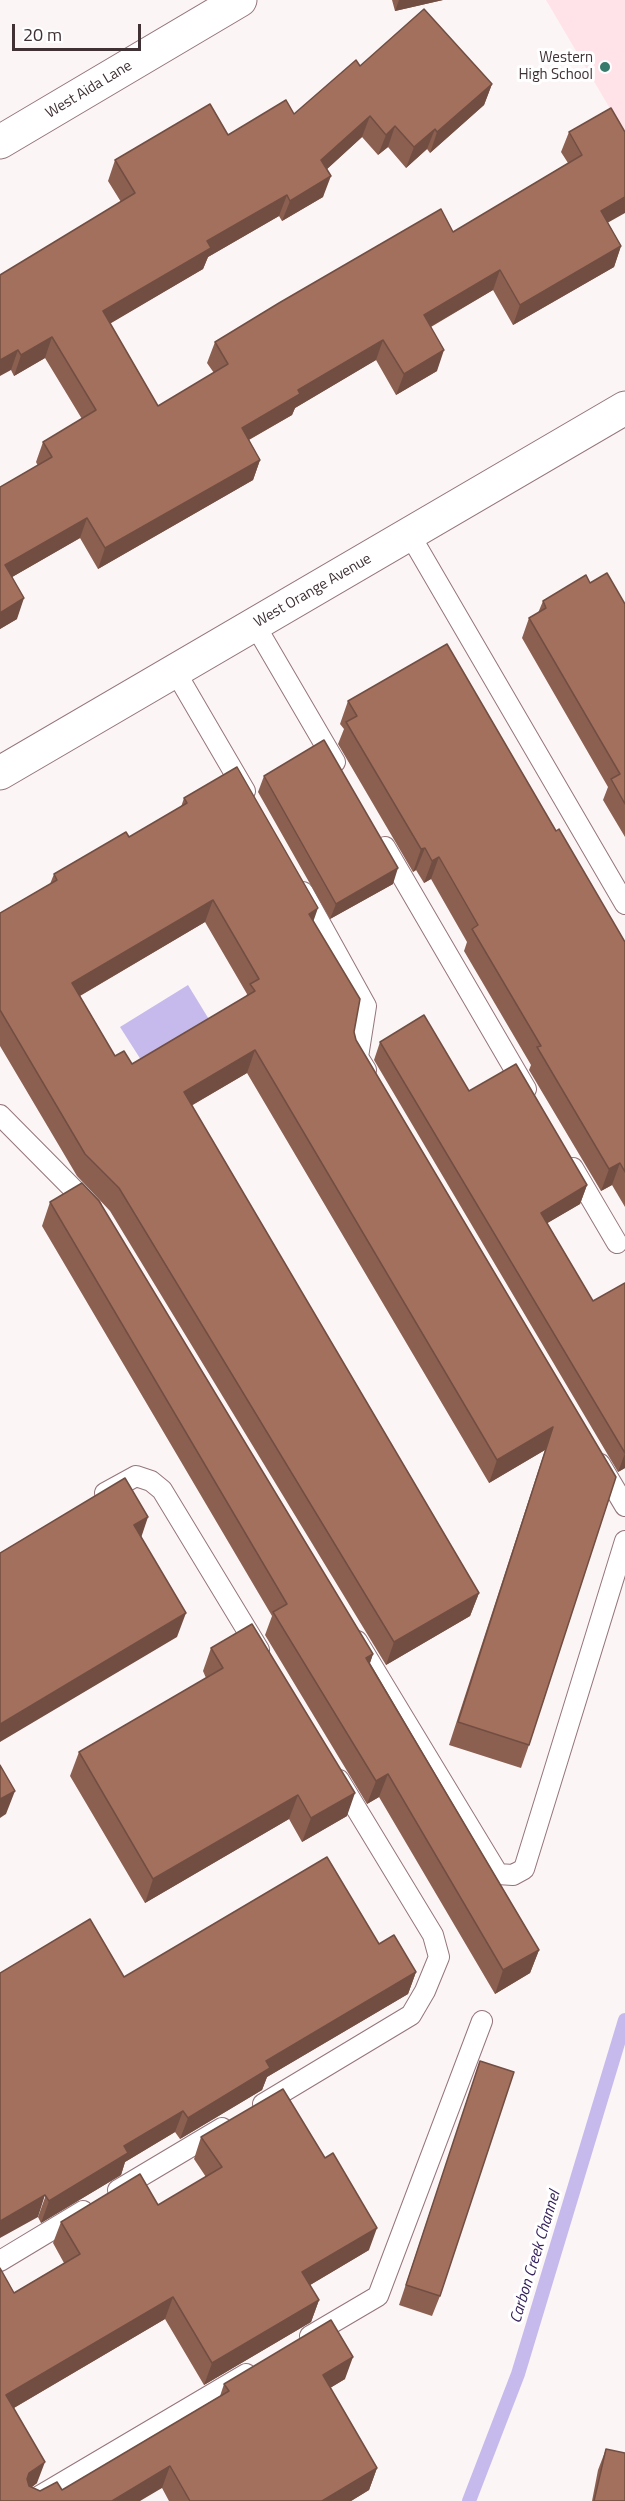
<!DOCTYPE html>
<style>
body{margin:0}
#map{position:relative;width:625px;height:2501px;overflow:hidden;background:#fcf5f6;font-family:"Titillium Web",sans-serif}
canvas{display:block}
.scale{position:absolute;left:12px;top:24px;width:129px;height:27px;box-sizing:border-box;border:3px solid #3f3134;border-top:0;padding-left:8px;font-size:18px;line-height:21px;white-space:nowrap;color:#3f3134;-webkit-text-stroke:4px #fff;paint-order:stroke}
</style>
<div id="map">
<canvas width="625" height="2501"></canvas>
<div class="scale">20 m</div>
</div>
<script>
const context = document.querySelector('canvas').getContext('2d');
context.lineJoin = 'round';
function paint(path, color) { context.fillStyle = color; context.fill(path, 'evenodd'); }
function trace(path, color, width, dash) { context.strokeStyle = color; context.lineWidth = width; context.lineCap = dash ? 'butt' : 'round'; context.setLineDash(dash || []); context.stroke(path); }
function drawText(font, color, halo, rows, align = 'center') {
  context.font = font + ' "Titillium Web",sans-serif'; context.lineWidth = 6; context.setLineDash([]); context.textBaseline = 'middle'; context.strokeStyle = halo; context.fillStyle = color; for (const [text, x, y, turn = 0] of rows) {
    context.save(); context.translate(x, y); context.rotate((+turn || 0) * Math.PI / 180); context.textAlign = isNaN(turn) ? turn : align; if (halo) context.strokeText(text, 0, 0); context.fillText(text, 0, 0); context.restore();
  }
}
paint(new Path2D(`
 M546,0H625V134Z`), '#ffe3e9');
paint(new Path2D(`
 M188,985L210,1021L143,1063L120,1027Z`), '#c6baec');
trace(new Path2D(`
 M469,2501L518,2374L625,2020`), '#c6baec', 14);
const service = new Path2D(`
 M410,535L625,904
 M255,625L335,762
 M175,671L245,791
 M385,847L526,1089
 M303,892L366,1006L358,1057L366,1070
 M0,1115L91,1207
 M573,1168L617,1243
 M600,1464L625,1506
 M105,1493L136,1476L151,1481L162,1490L259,1650
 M357,1641L498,1874L513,1875L524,1869L625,1541
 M263,2104L411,2015L425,1991L439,1957L433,1935L339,1780
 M118,2190L222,2128
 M0,2261L83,2211
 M310,2336L378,2296L482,2021
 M31,2501L246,2374`);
const minor = new Path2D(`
 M0,142L240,0`);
const secondary = new Path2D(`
 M0,773L625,408`);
trace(service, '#95757b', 22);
trace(minor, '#95757b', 35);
trace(secondary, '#95757b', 35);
trace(service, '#fff', 20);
trace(minor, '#fff', 33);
trace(secondary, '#fff', 33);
paint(new Path2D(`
 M392,0H443L395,11Z
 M360,66L492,84L484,105L430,153L427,149L406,168L388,147L378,155L362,137L327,169L323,197L282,221L279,216L208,257L203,269L110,323L158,406L214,373L207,363L215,342L453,232L568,163L561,152L569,132L611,108L608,223L621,246L614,267L513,325L493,290L431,327L437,371L396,395L376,360L295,408L292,415L249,440L260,460L253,480L98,569L80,538L12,577L17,619L0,629V487L38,466L36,462L43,442L82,419L45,358L14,376L11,370L0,275L121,202L108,181L115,160L228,135L294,114Z
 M590,583L625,604V837L603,800L608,787L522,638L529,618L538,613L543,601Z
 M348,701L556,831L625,942V1207L612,1185L601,1191L529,1070L531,1065L464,951L467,942L431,879L424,883L416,870L413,872L338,744L344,729L340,724Z
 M264,776L393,884L330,919L258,792Z
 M184,798L313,921L354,1032L356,1040L616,1477L529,1745L521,1768L449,1745L545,1450L489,1483L247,1073L191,1106L479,1593L470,1616L386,1665L110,1211L77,1176L0,1046V913L50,884L54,874L129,837L181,807ZM205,922L247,994L246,997L132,1064L115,1056L80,996Z
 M380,1042L469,1091L587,1185L580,1204L547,1223L593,1301L625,1283V1468L618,1472L374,1060Z
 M50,1202L373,1654L370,1663L539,1950L530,1973L495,1994L379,1797L367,1804L265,1635L272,1616L42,1226Z
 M211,1648L347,1816L302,1842L289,1819L145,1903L70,1776L79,1752L206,1678L203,1671Z
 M379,1944L416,1972L408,1994L267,2077L262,2090L180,2139L175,2132L125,2162L121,2175L41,2223L38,2217L124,1977Z
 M480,2061L440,2296L432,2316L399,2305Z
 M201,2137L369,2250L310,2285L319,2300L311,2322L204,2385L165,2319L14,2408L37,2483L32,2487L40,2491L62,2490L220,2396L224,2384L345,2379L330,2388L377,2468L369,2490L351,2501H169L162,2488L0,2501L14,2293L64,2263L53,2243L61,2222L158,2205L206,2177L194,2159Z
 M606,2449L625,2501H592L598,2470Z`), '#8c6051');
paint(new Path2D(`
 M399,0H443L395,11Z
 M492,84L484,105L430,153L437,132Z
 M370,116L362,137L314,181L321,160Z
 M395,126L388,147L378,155L386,135Z
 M435,129L427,149L406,168L414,147Z
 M331,176L323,197L282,221L290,201Z
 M287,195L279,216L208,257L203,269L96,332L103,311L207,241Z
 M625,197V213L593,231L601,211Z
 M621,246L614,267L513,325L520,305Z
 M500,270L493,290L416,335L424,315Z
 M52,337L45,358L14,376L21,355Z
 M383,340L376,360L295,408L292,415L234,448L242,428L298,390Z
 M18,350L11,370L0,376V360Z
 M444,350L437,371L396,395L404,374Z
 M260,460L253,480L98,569L105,548Z
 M87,518L80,538L0,584L5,565Z
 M24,598L17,619L0,629V613Z
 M425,848L416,870L413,872L421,849Z
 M439,857L431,879L424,883L432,861Z
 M398,868L393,884L330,919L336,904Z
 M213,900L205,922L64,1005L72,983Z
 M318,908L310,931L309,914Z
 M255,1050L247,1073L175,1115L184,1092Z
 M620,1163L612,1185L601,1191L609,1169Z
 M587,1185L580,1204L534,1231L541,1213Z
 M553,1427L545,1450L489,1483L497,1460Z
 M625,1453V1468L618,1472Z
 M148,1517L140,1541L134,1525Z
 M479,1593L470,1616L386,1665L394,1642Z
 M186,1613L177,1637L0,1742V1724Z
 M373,1654L365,1677L366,1658Z
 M388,1774L379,1797L367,1804L376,1781Z
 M15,1791L6,1814L0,1818V1799Z
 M355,1793L347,1816L302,1842L311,1818Z
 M298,1795L289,1819L145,1903L153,1879Z
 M539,1950L530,1973L495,1994L503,1970Z
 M416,1972L408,1994L267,2077L262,2090L180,2139L188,2118L266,2061Z
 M183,2111L175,2132L125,2162L121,2175L41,2223L49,2201L124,2146Z
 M45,2195L38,2217L0,2238V2221Z
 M377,2228L369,2250L295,2294L302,2272Z
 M173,2297L165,2319L0,2416L6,2395Z
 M319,2300L311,2322L204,2385L212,2363Z
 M353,2357L345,2379L315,2397L323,2375Z
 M45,2462L37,2483L21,2495L29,2473Z
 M170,2466L162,2488L140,2501H112Z
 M377,2468L369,2490L351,2501H322Z`), '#724e42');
const building = new Path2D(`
 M424,9L492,84L437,132L435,129L414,147L395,126L386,135L370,116L321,160L331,176L290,201L287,195L207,241L211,248L103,311L158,406L228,364L215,342L279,303L441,209L453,232L582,155L569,132L611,108L625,132V197L601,211L621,246L520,305L500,270L424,315L444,350L404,374L383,340L298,390L300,394L242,428L260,460L105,548L87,518L5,565L24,598L0,613V487L52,457L43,442L96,410L52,337L21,355L18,350L0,360V275L135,193L115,160L210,104L228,135L286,100L294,114L356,60L360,66Z
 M607,573L625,604V804L611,779L620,774L529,618L546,608L543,601L586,575L590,583Z
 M447,644L556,831L559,829L625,942V1172L620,1163L609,1169L537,1047L541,1046L472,929L478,925L439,857L432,861L425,848L421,849L346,722L357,716L348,701Z
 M324,740L398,868L336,904L264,776Z
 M237,767L318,908L309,914L360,999L354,1032L356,1040L616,1477L529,1745L458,1722L553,1427L497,1460L255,1050L184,1092L479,1593L394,1642L119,1188L85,1154L0,1010V913L57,880L54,874L126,832L129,837L187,803L184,798ZM213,900L259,979L250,984L255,991L132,1064L124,1051L115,1056L72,983Z
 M424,1015L469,1091L516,1064L587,1185L541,1213L593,1301L625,1283V1453L380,1042Z
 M82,1183L99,1201L373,1654L366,1658L539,1950L503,1970L388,1774L376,1781L273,1612L287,1604L50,1202Z
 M125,1478L148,1517L134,1525L186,1613L0,1724V1553Z
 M252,1624L355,1793L311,1818L298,1795L153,1879L79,1752L223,1668L211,1648Z
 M0,1765L15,1791L0,1799Z
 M327,1857L379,1944L394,1935L416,1972L266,2061L270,2068L188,2118L183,2111L124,2146L128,2153L49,2201L45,2195L0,2221V1973L90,1919L124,1977Z
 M480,2061L514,2072L440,2296L406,2285Z
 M283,2089L325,2158L333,2153L377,2228L302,2272L319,2300L212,2363L173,2297L6,2395L45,2462L29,2473L27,2479L29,2486L40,2491L57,2482L62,2490L229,2391L224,2384L331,2320L353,2357L323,2375L377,2468L322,2501H190L170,2466L112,2501H0V2268L14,2293L80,2254L61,2222L140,2174L158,2205L222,2167L201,2137Z
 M606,2449L625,2453V2501H594Z`);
paint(building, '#a3705e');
trace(building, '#724e42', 1.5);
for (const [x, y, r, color] of [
 [605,67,6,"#387b6c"]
]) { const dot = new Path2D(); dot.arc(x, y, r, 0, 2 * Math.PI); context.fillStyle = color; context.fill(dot); trace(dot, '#fff', 2); }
drawText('15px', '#3f3134', '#fff', [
 ["Western",593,58],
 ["High School",593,75]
], 'right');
drawText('15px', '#3f3134', '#fff', [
 ["West Aida Lane",89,90,-31],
 ["West Orange Avenue",313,591,-30]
]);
drawText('italic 16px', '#35215b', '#fff', [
 ["Carbon Creek Channel",536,2257,-73]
]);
</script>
